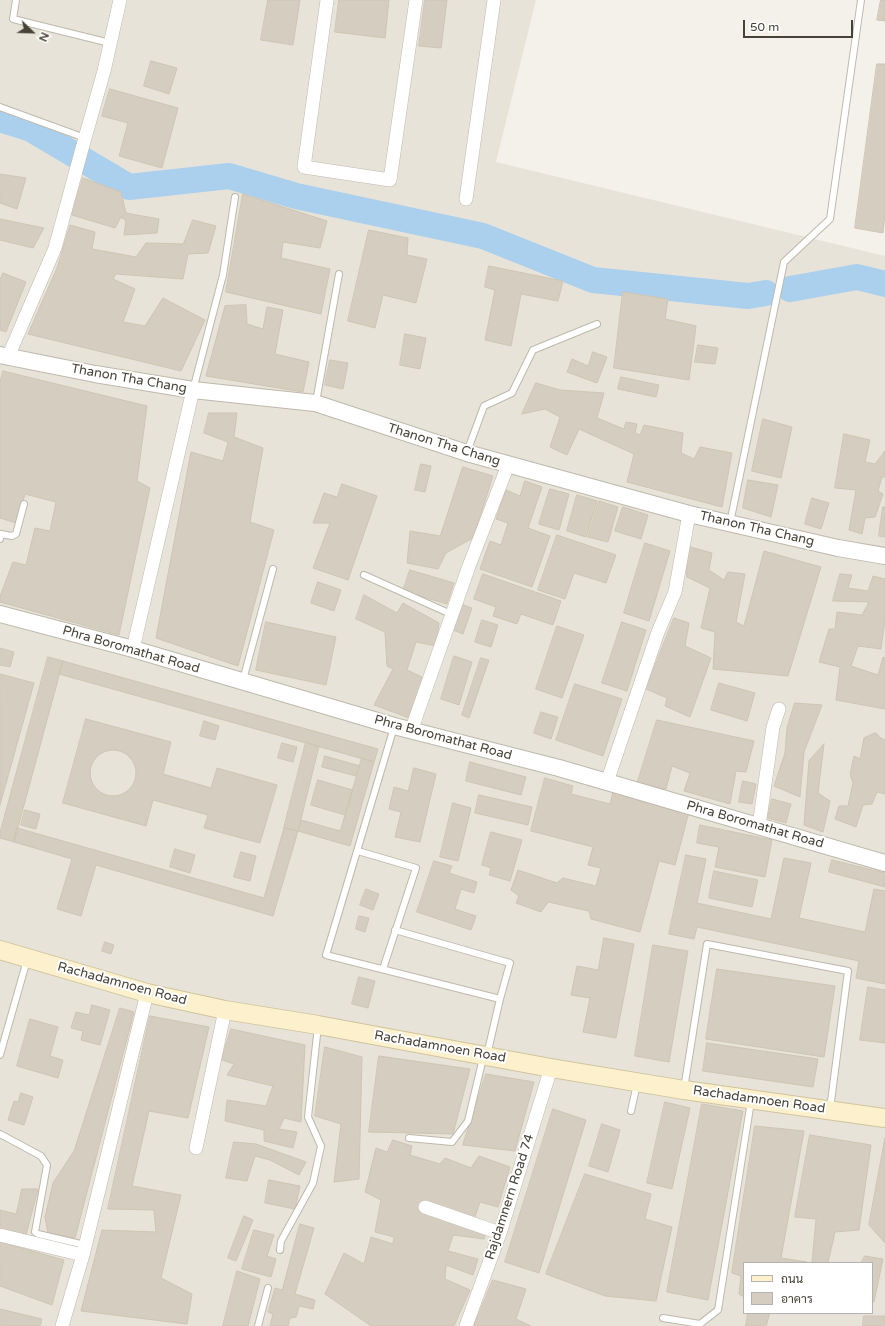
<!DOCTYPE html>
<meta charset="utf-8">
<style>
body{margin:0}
#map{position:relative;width:885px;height:1326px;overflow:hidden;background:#f4f1ea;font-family:"Varela Round",Sarabun,sans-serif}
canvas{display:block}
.legend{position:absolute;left:743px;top:1262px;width:130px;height:52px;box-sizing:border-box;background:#fff;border:1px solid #b5b3af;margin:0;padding:5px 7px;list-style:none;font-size:12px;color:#474238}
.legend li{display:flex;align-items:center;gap:8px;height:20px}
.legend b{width:20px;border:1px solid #b5b3af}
.north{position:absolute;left:12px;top:12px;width:40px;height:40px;-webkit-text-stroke:3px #fff;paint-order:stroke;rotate:113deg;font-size:11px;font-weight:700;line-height:16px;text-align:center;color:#474238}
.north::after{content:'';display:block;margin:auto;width:14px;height:18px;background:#474238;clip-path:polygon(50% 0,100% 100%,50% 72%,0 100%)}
.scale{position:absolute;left:743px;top:20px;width:110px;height:18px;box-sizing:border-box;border:2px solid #474238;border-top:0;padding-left:5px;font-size:12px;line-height:14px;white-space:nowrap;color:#474238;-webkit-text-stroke:3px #fff;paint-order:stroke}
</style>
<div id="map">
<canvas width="885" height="1326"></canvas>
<ul class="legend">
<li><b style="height:5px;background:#fcf1cc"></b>ถนน</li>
<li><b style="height:11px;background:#d5cdc0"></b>อาคาร</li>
</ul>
<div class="north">N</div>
<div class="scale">50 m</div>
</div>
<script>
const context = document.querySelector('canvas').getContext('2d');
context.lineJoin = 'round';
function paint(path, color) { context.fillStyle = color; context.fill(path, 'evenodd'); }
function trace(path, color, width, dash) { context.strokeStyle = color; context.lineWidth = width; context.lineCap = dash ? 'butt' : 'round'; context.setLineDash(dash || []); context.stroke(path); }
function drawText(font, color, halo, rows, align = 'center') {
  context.font = font + ' "Varela Round",sans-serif'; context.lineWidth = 4; context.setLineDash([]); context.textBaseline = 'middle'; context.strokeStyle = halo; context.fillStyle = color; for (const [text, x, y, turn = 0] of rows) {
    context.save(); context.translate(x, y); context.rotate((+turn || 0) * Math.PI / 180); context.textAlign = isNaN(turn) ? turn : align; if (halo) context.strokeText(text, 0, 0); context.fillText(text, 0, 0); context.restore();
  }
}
paint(new Path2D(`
 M0,0H536L496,162L885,256V1326H0ZM744,1263H872V1313H744Z`), '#e7e3d8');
trace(new Path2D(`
 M0,119L31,129L129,187L229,176L296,196L483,236L593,280L748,296L766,293
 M790,289L857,277L885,284`), '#aad0ed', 26);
const building = new Path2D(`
 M268,0H300L293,45L261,40Z
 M339,0H389L385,38L335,32Z
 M425,0H447L441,48L419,46Z
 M881,0H885V21L877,20Z
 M151,61L177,68L169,94L144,86Z
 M877,64H885V215L883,233L855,228Z
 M110,89L178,108L162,168L119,156L128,123L102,116Z
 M0,174L26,178L17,209L0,203Z
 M83,178L121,192L126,213L159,219L157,233L124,235L126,221L121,217L115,228L72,215Z
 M243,194L327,221L320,248L283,242L281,258L330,269L321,314L226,292Z
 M0,219L44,228L33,248L0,240Z
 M193,220L216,226L208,253L188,254L183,279L116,274L113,279L135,289L123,322L145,326L163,298L205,320L181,371L28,334L57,268L70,225L95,232L92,249L136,257L146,243L183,244Z
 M369,230L408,238L407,255L427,259L416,303L383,295L375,328L348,321Z
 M489,266L563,281L558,301L521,294L511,346L485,340L495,290L485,287Z
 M3,273L26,282L6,332L0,330V280Z
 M623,292L668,299L665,319L696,326L689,380L614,368Z
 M246,305L247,324L263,329L267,307L283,310L275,354L309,362L303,392L206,376L225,306Z
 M405,334L426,338L420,369L400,365Z
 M698,345L718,348L715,364L695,362Z
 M593,352L607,357L597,383L567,372L572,359L588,366Z
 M330,360L348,363L343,389L325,385Z
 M3,371L147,406L137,481L150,488L119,635L0,602V596L13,562L26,565L35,528L50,531L56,502L25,494L16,523L0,518V383Z
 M621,377L659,385L656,397L618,389Z
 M536,383L560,390L604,393L597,418L624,429L626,422L637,424L635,433L640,435L644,425L683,433L681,453L694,459L700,447L732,453L722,507L627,482L634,454L579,429L567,455L550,447L560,417L545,409L522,414Z
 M209,413H237L234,437L263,448L250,522L274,530L238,666L156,638L191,452L223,461L228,442L204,433Z
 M763,419L792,427L781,478L752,471Z
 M844,434L870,440L865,462L875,464L885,451V477H882L878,491L883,494L875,517L865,518L862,534L849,530L856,490L835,488Z
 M421,464L431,466L425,492L415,490Z
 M463,467L493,476L473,538L446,553L438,569L407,563L410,531L440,536Z
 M748,480L778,485L771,517L743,508Z
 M525,481L542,487L528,528L550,536L532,587L480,569L490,541L501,545L508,523L496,519L506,490L520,496Z
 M342,484L377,496L348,580L313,568L330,523H313L324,493L337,497Z
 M550,489L569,494L559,530L539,524Z
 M577,495L597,501L586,537L567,531Z
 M812,498L829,503L821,529L805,524Z
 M599,501L618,507L608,542L588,537Z
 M623,507L648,515L641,539L615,531Z
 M883,507H885V537L879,536Z
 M557,535L616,555L606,583L574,573L565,599L538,590Z
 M645,543L670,551L649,621L624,613Z
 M687,546L712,553L709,570L724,580L728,572L745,574L736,622L744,626L764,551L821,567L788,676L713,669L715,632L701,628L710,588L687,577Z
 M410,570L454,583L447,604L403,591Z
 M483,574L561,601L553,625L521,614L517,624L493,616L496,607L474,599Z
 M840,574L852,575L848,588L868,591L873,576L885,579V620L881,649L858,646L851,666L878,675L883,657L885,658V709L836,700L840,667L819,662L829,629H835L837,612L862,615L869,602L833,601Z
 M318,582L341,590L334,611L311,603Z
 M364,595L397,613L403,603L439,623L436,646L416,642L407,670L424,678L412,719L374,705L393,669L387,666L385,632L356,619Z
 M461,604L472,608L463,634L453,630Z
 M674,618L689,623L685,646L711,658L690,717L665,706L667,698L646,689Z
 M482,620L498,625L491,647L475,642Z
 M266,622L336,637L326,685L256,670Z
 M622,622L646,630L627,691L602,683Z
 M557,626L584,635L562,698L536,689Z
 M0,648L14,652L10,667L0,665Z
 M454,656L472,662L459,705L441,699Z
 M48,657L63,661L14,842L0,838V833Z
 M481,658L489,660L469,718L462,715Z
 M63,661L378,749L374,762L59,674Z
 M0,674L34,683L0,805Z
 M719,683L755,693L747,721L711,710Z
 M575,684L622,699L603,756L556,740Z
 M795,703L822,705L804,752L800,797L774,786L785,753L787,728Z
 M541,712L558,717L551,739L534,733Z
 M86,719L171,742L163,774L211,788L217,768L277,785L260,843L204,828L208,815L153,800L146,826L63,803Z
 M657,720L754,741L746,772L736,771L730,804L684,791L690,773L672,766L666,789L637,784Z
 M204,721L219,726L215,740L200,736Z
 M876,733L881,738L885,740V794L877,792L872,804L863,805L856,827L835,819L839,806H848L853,783L850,774L854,756L860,759L864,738Z
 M306,742L319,746L298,831L284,828Z
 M282,743L297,747L293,762L278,758Z
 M824,744L818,793L830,801L823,832L804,825L809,761Z
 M90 773a23 23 0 1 1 46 0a23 23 0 1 1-46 0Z
 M325,756L360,766L356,776L322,767Z
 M362,758L374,762L350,846L298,831L301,820L340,831Z
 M470,762L526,777L521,795L466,781Z
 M414,768L436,774L420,842L395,837L401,812L389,809L394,787L408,791Z
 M545,778L573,786L571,794L610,804L613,792L689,812L675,865L659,861L640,932L591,919L589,911L548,902L541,912L516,903L519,896L511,890L518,870L557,883L563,878L596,886L601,868L588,865L593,847L531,831Z
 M318,780L353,790L345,815L311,805Z
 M743,781L756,784L752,804L739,802Z
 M479,795L532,807L528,825L475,813Z
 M772,799L791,804L786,823L768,818Z
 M453,803L471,808L458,861L440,857Z
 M25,810L40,814L36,829L21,825Z
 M700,825L772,840L765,877L715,867L719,847L697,843Z
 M17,828L264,898L284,828L298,831L273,916L96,865L81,916L57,909L72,859L14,842Z
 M491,832L522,840L510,881L489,875L491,868L482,865Z
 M175,849L195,855L190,873L170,867Z
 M241,852L256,856L250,881L234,877Z
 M686,855L706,859L697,903L771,919L784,858L811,863L799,918L865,932L874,889L885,891V984L856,978L859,961L697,927L694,939L669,934Z
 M832,860L885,873V887L829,872Z
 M434,861L452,866L449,873L477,882L474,893L461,889L455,909L476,916L471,930L417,912Z
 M714,871L758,880L752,907L709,898Z
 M366,889L379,894L373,910L360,905Z
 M359,916L369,918L365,932L356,929Z
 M604,938L634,944L616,1038L583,1032L590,998L571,995L577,966L598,970Z
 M105,942L114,945L111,954L102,951Z
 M653,945L688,951L669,1062L635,1056Z
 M717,969L835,986L824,1057L706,1039Z
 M359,977L375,981L368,1008L352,1004Z
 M868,987L885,990V1043L860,1040Z
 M92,1005L110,1010L100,1045L81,1040L83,1031L71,1028L76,1012L89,1015Z
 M120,1008L134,1012L75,1238L48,1233L45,1217L53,1183L74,1151Z
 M150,1016L209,1027L188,1118L149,1111L132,1186L181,1195L161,1278L192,1294L187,1324L81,1311L102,1230L156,1232L154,1210L108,1209Z
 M30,1019L58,1027L50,1056L63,1060L58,1078L17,1066Z
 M231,1029L305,1045L301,1122L284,1118L279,1129L297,1132L293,1148L264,1141V1130L225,1121L227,1100L266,1106L273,1086L227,1075L234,1064L222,1060Z
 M707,1043L818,1059L813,1087L703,1071Z
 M325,1047L362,1057L359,1179L334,1182L341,1124L315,1116Z
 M379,1056L470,1069L453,1134L369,1132Z
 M486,1074L534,1082L515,1151L463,1145Z
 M21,1093L33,1097L24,1125L8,1120L14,1101L18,1102Z
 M665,1102L690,1108L672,1189L647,1183Z
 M702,1104L743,1111L708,1300L667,1292Z
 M553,1109L586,1120L539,1273L505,1262Z
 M602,1124L620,1130L608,1172L589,1166Z
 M755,1126L804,1131L781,1258L807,1262L744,1263V1297L739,1294L741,1276L732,1273Z
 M810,1135L871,1145L859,1230L835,1232L828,1263H812L816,1219L795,1217Z
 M885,1138V1243L869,1225Z
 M393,1140L412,1146L410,1155L440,1164L445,1158L471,1168L479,1156L510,1167L498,1207L480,1202L475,1217L489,1223L484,1239L453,1235L448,1251L478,1259L473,1275L446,1265L445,1279L470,1290L454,1326H371L325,1294L344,1253L364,1264L371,1237L393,1244L394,1237L375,1232L381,1200L365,1192L376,1148L387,1152Z
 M234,1142L256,1144L306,1162L299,1175L270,1160L255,1156L247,1181L226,1178Z
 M585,1174L651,1194L645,1219L672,1227L656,1301L605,1296L546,1274Z
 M269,1180L300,1186L295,1209L265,1203Z
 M22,1189H38L26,1235L0,1229V1210L16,1214Z
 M244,1216L253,1220L236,1261L228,1258Z
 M300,1224L314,1228L295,1294L315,1300L313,1309L299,1306L296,1317L290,1318L288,1326H270L273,1314L268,1312L275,1288L282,1290Z
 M254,1230L274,1235L267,1256L276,1259L271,1277L242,1269Z
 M0,1242L64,1260L52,1305L0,1286Z
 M865,1256L883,1259L874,1302H872V1263H861Z
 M237,1271L260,1279L248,1326H223Z
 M493,1280L526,1289L516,1319L531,1326H474Z
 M0,1309L42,1319L40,1326H0Z
 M748,1313H770L766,1326H746Z
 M864,1316H885V1326H863Z`);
paint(building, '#d5cdc0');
trace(building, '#cfc5b3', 1);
const service = new Path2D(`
 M16,0L13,19L110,43
 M0,107L85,138
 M193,390L223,275L235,197
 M316,402L339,274
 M467,452L484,406L512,393L533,350L597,324
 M730,523L784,262L830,219L861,0
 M0,539L1,534L12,536L16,534L24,504
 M364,575L453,615
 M243,680L273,569
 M394,727L326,955L500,999L487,1055
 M358,851L416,868L383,969
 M395,930L510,963L500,999
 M0,1055L27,960
 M684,1089L707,944L848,971L830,1109
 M631,1111L637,1084
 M0,1134L41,1156L47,1165L35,1232L38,1234L85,1245
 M409,1138L452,1142L468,1121L483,1058
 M280,1250L281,1241L313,1183L321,1146L308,1117L318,1026
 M663,1318L700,1324L718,1310L751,1101
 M258,1326L268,1288`);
const minor = new Path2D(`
 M327,0L304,167L390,180L416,0
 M466,199L494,0
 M8,357L55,248L83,145L104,71L120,0
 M133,649L193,390
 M411,731L469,566L508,465
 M607,782L658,632L675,592L689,514
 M759,826L773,727L779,709
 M196,1148L225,1010
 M425,1207L500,1233
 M0,1235L83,1255
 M62,1326L83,1255L147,993
 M466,1326L500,1233L551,1068`);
const tertiary = new Path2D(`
 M0,355L95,374L193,390L315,403L467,453L689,514L838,548L885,556
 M0,614L133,649L394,726L559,768L885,863`);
const secondary = new Path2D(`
 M0,950L147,993L225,1010L318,1025L551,1068L684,1090L885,1118`);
trace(service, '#bfb9ac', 8);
trace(minor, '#bfb9ac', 14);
trace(tertiary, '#bfb9ac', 18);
trace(secondary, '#d1c49c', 20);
trace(service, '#fff', 6);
trace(minor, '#fff', 13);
trace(tertiary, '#fff', 16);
trace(secondary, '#fcf1cc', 18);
drawText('13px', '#474238', '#fff', [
 ["Thanon Tha Chang",129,379,10],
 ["Thanon Tha Chang",444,445,17],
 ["Thanon Tha Chang",757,529,13],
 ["Phra Boromathat Road",131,650,16],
 ["Phra Boromathat Road",443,738,15],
 ["Phra Boromathat Road",755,825,16],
 ["Rachadamnoen Road",122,984,15],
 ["Rachadamnoen Road",440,1047,10],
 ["Rachadamnoen Road",759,1100,8],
 ["Rajdamnern Road 74",510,1197,-72]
]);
</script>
